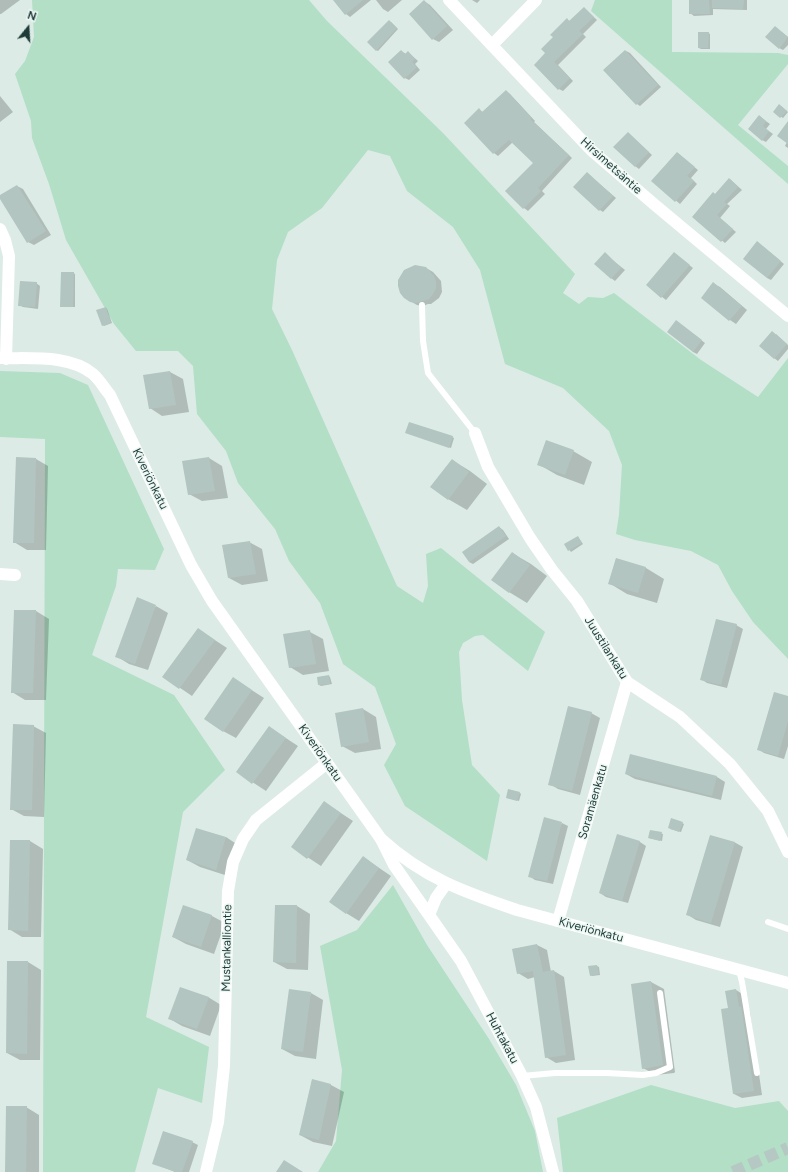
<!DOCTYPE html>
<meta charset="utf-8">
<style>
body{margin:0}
#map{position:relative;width:788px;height:1172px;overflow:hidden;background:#dcebe6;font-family:Figtree,sans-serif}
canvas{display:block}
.north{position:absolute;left:8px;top:8px;width:40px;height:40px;-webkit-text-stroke:3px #edf7f3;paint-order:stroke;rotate:18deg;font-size:11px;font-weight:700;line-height:16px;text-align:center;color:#1d3b37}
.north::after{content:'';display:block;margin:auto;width:14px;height:18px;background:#1d3b37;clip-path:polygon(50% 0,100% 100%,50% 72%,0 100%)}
</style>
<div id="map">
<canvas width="788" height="1172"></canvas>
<div class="north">N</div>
</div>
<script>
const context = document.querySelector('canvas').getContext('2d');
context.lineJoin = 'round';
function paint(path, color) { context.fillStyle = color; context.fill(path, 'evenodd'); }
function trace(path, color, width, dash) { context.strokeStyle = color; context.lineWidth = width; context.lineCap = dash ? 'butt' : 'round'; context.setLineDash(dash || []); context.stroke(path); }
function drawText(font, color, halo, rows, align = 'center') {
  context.font = font + ' Figtree,sans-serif'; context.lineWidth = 3; context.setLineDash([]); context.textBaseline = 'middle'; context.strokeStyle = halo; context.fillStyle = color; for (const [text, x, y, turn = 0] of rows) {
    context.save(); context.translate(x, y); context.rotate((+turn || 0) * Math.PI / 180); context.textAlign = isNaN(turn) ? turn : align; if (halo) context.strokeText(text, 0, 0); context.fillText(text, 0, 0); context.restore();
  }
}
paint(new Path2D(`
 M32,0H309L327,21L443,133L575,274L563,293L579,304L588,297L603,298L614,293L701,360L758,397L788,358V659L753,622L732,591L718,565L691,551L635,540L616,534L619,515L622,465L609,431L563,388L505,364L480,270L453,227L407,191L390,156L368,150L322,208L288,232L277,260L272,309L292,350L397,586L423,603L428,586L426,554L441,548L545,632L528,671L483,635L475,636L463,643L459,652L462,700L472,765L500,795L487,861L405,806L384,765L396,744L375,687L343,664L320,603L289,561L275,529L238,483L226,451L197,414L193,366L178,351H136L114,324L66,240L49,184L32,138L31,121L15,74L25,61L34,37Z
 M595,0H672V52L778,53L788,55V64L738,125L788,166V184L591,11Z
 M0,371L60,373L88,385L164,549L155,570L118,569L116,586L92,655L174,695L225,770L183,812L146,1017L209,1047L202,1103L158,1088L135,1172H43L45,439L0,437Z
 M393,885L427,945L489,1039L516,1085L535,1131L543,1172H318L336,1141L342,1070L320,946L357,930Z
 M651,1085L735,1108L779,1101L788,1111V1172H563L557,1118Z`), '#b2dfc5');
paint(new Path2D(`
 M0,0H20L1,14H0Z
 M335,0H371L350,17L346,14Z
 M376,0H402L388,12L383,9Z
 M472,0H480L477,3Z
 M690,0H747V10L713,9V15L694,16L690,13Z
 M424,1L430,5L453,30L439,42L433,39Z
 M584,8L597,20L583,34L586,37L558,65L573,81L563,91L559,89L547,53L555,37L567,20L570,21Z
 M391,22L398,29L378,51L376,50Z
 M775,27L788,37V45L783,50L779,48Z
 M708,33L710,34V49H701L699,48Z
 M401,51L406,54L408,52L418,61L415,64L420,70L409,80L405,78Z
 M626,51L630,53L661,87L640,106L637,104Z
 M506,91L510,94L535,121L534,122L572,158L542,191L545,194L528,211L524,208L507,191L535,163L513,142L498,156L494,153L479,110L483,112Z
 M0,96L13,112L0,122Z
 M781,106L788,112L783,118L774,112Z
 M763,119L770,124L766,129L773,134L766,142L762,140Z
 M788,130V148L785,146L787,142Z
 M628,133L652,155L639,169L635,166Z
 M677,153L698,170L691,178L697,184L680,204L653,181Z
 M587,173L616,198L603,212L600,210Z
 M730,179L742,190L727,204L730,206L720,218L736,232L725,243L693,217Z
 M17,186L23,189L51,235L34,245L28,242L0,197V196Z
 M761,245L784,264L771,280L767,278Z
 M674,253L693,268L666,300L647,285Z
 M605,254L625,270L615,281L611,278Z
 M426,268L433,272L441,281L442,292L439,298L431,304H428L423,306L417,305L410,301Z
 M73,273L75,274V307H63Z
 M36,283L40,286L38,309L23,307L19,305Z
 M714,284L720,287L747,310L736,324L730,320Z
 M106,308L107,309L112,323L104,326L103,325Z
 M680,324L705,343L697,354L693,352Z
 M776,334L788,345V349L778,361L774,358Z
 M170,372L183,379L189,412L162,416L150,408L144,376Z
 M408,433L452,437L454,438L451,448Z
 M573,451L592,462L584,485L557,475L538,464Z
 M209,458L222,466L228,498L202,501L189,494Z
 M36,459L48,466L46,550H27L14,542Z
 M452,460L470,471L487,484L467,510L448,499L432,487Z
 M499,527L503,530L509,539L473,564L469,562Z
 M578,537L583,544L571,552L565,544Z
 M249,542L262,549L268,581L242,585L229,578Z
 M512,553L531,564L547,576L527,603L509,592Z
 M616,559L646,568L664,579L657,603L627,594L609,583Z
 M156,606L168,613L148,670L129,664L116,656Z
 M36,611L49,619L46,700H25L12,692Z
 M736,625L743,629L727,688L707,683L701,679Z
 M198,629L227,648L192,696L164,677Z
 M310,632L323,639L329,671L303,675L290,667Z
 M329,676L330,677L332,684L321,686L319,685Z
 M233,678L264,698L236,738L223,731Z
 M788,698V746L784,759L764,753L758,749Z
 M363,709L376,717L381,749L355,753L342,746Z
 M591,713L600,718L580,795L558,789L550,784Z
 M33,726L46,733L44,817L24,816L11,809Z
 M269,727L298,746L266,791L237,772Z
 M631,755L717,777L725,782L721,800L635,779L626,774Z
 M520,793L521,794L519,801L508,798Z
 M324,802L353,821L321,866L292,847Z
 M562,823L568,826L553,884L535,880L529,876Z
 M682,823L684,824L681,832L670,829Z
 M650,831L663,834L662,841L649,838Z
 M618,835L640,842L646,846L628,903L606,897L600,893Z
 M226,837L238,845L228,876L200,867L187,860Z
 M30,841L43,849L41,937H22L9,929Z
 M734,842L743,847L720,927L696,920L688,915Z
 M363,857L391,876L359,921L346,913Z
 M184,906L212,916L225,923L214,954L186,944L173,937Z
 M297,906L310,914L308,970L287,969L274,962Z
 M537,945L547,950L551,972L554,971L564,977L575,1060L556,1063L546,1057L535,977L528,979L518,973L513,949Z
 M28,962L41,970L40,1060H20L7,1053Z
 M597,966L599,967L600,975L592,976L591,975Z
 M651,982L664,989L675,1072L674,1073L656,1075L643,1068L632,985Z
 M736,990L744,995L750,1012L762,1095L742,1098L734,1094L729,1009Z
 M311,993L323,1000L316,1059L295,1056L282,1049Z
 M208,997L221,1005L210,1036L182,1026L170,1019Z
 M312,1081L331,1085L344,1092L332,1146L313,1142L300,1135Z
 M26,1107L39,1115V1172H6Z
 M192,1142L198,1145L189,1172H175L153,1163Z`), '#0003');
paint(new Path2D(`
 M333,0H363L345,15Z
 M424,0L447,26L432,40L409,14Z
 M689,0H709L710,14H689Z
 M712,0H744L743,9L712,8Z
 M584,7L594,17L579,31L583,34L554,62L570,78L558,90L534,65L545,53L541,49L553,37L550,35L567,18L569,21Z
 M389,20L397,28L376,51L367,42Z
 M775,26L788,37L779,49L765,37Z
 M698,32H709L708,48H698Z
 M401,50L405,54L408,51L415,59L412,62L417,67L404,79L388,62Z
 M625,50L658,85L636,105L603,70Z
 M506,90L532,118L530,119L569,155L538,188L541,191L523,209L505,191L533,163L509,140L493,154L464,123L479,108L482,112Z
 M779,104L787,111L780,118L773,112Z
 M759,115L766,121L763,126L769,131L762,141L748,129Z
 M788,121V144L777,136Z
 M628,132L649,152L635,167L613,147Z
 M677,152L695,167L687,176L694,181L675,202L651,181Z
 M587,172L613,196L599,211L573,187Z
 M729,178L738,187L724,202L727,204L717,215L733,229L721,242L692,217L713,192L715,194Z
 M17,185L46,231L27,243L0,199V195Z
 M757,241L781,261L767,278L743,259Z
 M605,252L621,268L611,279L594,264Z
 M674,252L690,265L661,298L646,285Z
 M415,265L426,267L434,276L436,282V288L433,294L429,299L416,303L410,302L404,298L400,293L398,286V280L404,270Z
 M61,272H74L73,307H60Z
 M20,281L37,282L35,307L18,306Z
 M713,282L742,306L729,321L701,298Z
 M106,307L111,323L102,326L96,310Z
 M676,320L702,340L693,352L667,332Z
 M772,331L787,344L774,359L759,346Z
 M170,371L176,405L149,409L143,375Z
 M409,422L453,436L449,448L405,433Z
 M546,440L574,450L565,475L537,465Z
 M16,457L36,458L34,543H13Z
 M209,457L215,491L188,495L182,461Z
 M452,459L469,472L448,500L430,487Z
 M499,526L506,536L469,562L462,552Z
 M578,536L582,543L568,551L564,544Z
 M250,541L256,574L228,578L222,545Z
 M512,552L530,565L509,593L491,580Z
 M616,558L646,567L638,593L608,584Z
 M137,597L156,605L135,664L115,657Z
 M14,610H36L33,693H11Z
 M716,619L737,624L721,685L700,680Z
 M198,628L215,640L179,689L162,677Z
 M310,630L316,664L289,668L283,634Z
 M329,675L330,684L318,685L317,677Z
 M233,677L252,690L223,732L204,719Z
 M774,692L788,696V721L778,756L757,750Z
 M568,706L592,712L572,791L548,785Z
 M363,708L369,742L341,747L335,713Z
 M13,724L34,725L32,810H10Z
 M269,726L286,738L252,784L236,772Z
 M630,754L717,776L712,796L625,774Z
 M508,789L520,792L517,801L506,798Z
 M324,801L341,813L307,859L291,847Z
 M544,817L562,822L547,881L528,877Z
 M671,818L683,822L679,832L668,828Z
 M196,828L226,837L216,870L186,860Z
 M650,830L662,832L660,841L648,838Z
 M617,834L640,841L622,901L599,893Z
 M710,835L735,842L711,923L686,915Z
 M10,840H30L28,931L8,930Z
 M363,856L379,868L346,914L329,902Z
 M183,905L212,915L201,947L172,937Z
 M275,905H297L296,963L273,962Z
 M537,944L543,972L554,970L566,1055L545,1058L533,971L517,974L512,949Z
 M7,961H28L27,1054L6,1053Z
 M597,965L599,974L590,976L588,966Z
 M651,981L663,1065L642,1069L631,984Z
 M180,987L209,997L197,1029L168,1019Z
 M289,989L311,992L303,1052L281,1049Z
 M736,989L739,1007L741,1006L754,1091L733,1094L721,1009L728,1008L725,991Z
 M312,1079L331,1084L319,1140L299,1135Z
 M6,1106H27L26,1172H5Z
 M163,1131L193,1141L182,1172H176L152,1164Z
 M284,1160L303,1172H276Z`), '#b2c5c0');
trace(new Path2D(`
 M733,1172L788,1148`), '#b6c8c3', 12, [12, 6]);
trace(new Path2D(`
 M422,305L423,341L428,373L475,433
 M768,922L788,929
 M739,970L742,982L757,1073
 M522,1076L555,1073H607L643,1075L656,1073L670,1067L660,993`), '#fff', 6);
trace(new Path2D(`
 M492,45L536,0
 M0,229L5,240L9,256L6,359
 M475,433L488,467L530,538L552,570L577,601L627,682L680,717L730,764L768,811L788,852
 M0,574L15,575
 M381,839L394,865L429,915
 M446,884L436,898L429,915L461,961L522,1076L536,1107L553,1172
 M558,921L627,682
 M206,1172L218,1122L224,1066L228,891L233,862L243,839L256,820L327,763`), '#fff', 12);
trace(new Path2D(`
 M449,0L591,150L655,205L788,316
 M0,358C29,359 69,354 93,374C100,380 104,388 110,395L191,565L212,601L381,839C424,878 464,892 517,910L788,983`), '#fff', 12);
drawText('12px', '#1d3b37', '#edf7f3', [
 ["Hirsimetsäntie",611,166,42],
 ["Kiveriönkatu",150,479,64],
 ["Juustilankatu",606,648,58],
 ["Kiveriönkatu",320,753,55],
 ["Soramäenkatu",593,802,-74],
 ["Kiveriönkatu",591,930,15],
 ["Mustankalliontie",227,948,-89],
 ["Huhtakatu",502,1038,62]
]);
</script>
